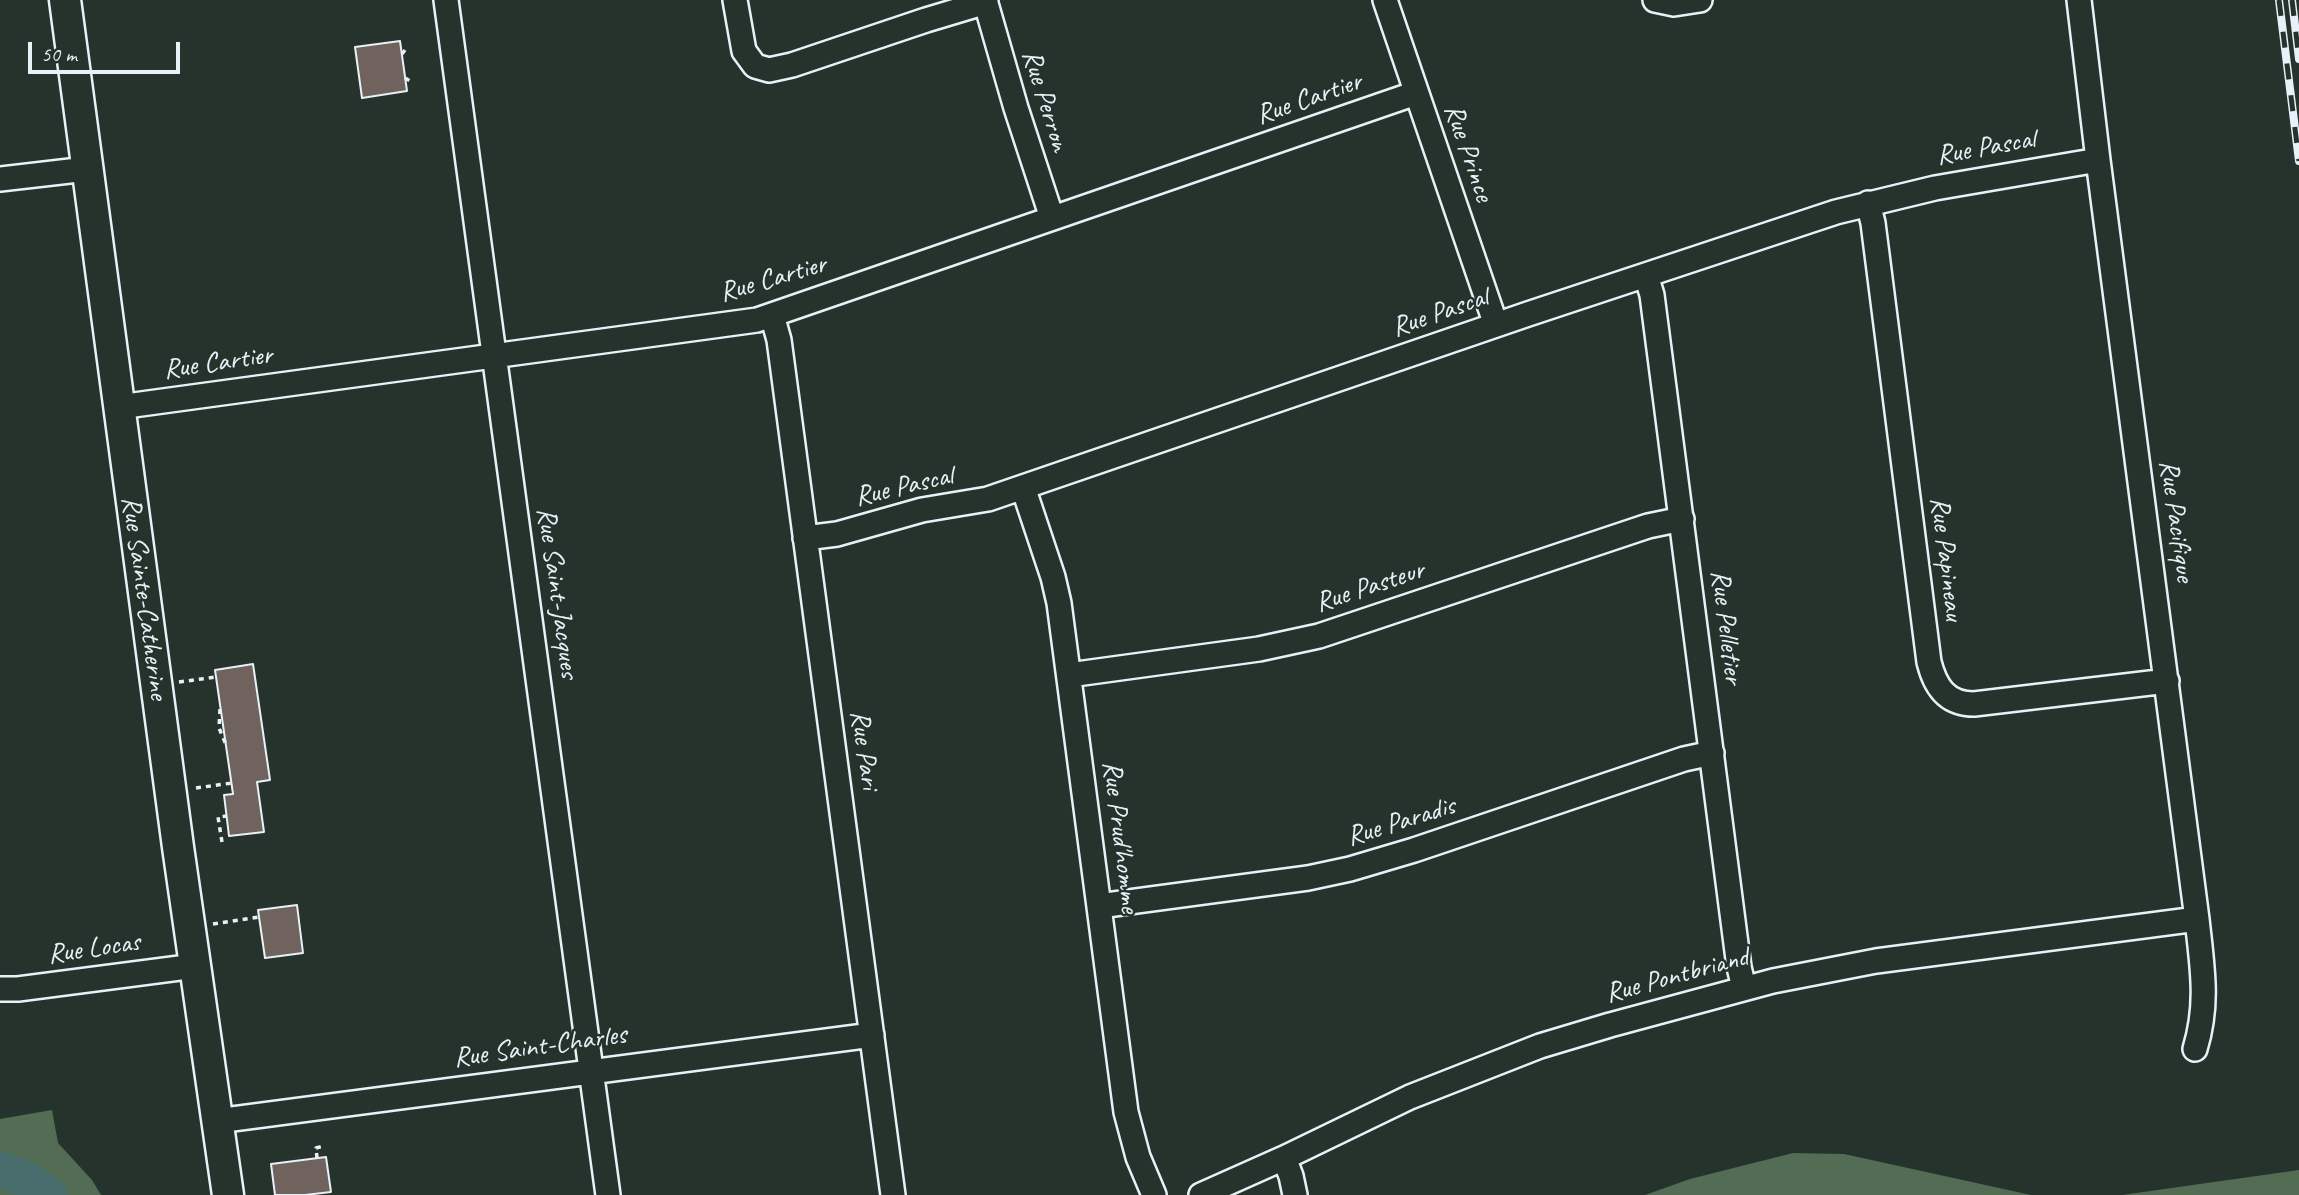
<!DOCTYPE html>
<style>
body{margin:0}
#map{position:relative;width:2299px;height:1195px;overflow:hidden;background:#26332d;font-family:Caveat,sans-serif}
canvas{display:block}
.scale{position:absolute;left:28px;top:42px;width:152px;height:32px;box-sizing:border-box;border:4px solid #e8f1f8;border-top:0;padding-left:9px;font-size:21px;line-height:24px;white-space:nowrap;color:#e8f1f8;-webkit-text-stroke:5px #26332d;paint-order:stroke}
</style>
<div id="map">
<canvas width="2299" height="1195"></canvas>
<div class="scale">50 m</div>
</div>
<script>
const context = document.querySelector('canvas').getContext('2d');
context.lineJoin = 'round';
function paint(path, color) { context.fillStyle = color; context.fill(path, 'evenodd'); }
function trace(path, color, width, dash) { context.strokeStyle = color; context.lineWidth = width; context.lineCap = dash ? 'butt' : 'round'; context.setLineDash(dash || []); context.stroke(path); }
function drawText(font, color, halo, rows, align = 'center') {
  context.font = font + ' Caveat,sans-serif'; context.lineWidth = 5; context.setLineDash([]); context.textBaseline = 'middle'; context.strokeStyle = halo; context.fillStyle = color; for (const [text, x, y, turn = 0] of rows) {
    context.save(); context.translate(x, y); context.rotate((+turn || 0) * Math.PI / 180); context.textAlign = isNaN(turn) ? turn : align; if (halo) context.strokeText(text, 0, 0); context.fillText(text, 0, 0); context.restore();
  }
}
paint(new Path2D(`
 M52,1110L58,1143L92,1180L101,1195H0V1119Z
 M1793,1153L1844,1154L2031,1195H1645L1690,1179Z
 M2299,1170V1195H2122Z`), '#526d53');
trace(new Path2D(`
 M0,1170L20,1176L49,1195`), '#486d6c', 37);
const building = new Path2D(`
 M400,41L407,91L362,98L355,47Z
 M253,664L270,780L257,782L264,832L229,836L224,795L233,794L215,670Z
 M297,905L303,953L265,958L258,910Z
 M326,1157L331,1192L305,1195H275L271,1164Z`);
paint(building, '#70635e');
trace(building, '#e8f1f8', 2);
const minor = new Path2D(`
 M446,0L608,1195
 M735,0L744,51L755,66L769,70L792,65L926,20L986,2
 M985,0L1016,108L1052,218
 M1385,0L1496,325
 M1655,0L1674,4L1700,0
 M2079,0L2098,160L2197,919C2202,966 2209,1003 2195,1049
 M0,179L87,169
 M1868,203L1873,223L1929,662C1935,686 1946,704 1974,704L2167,681
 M1646,275L1652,295L1739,967L1744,988
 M772,315L779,340L893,1195
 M119,407L757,320L1416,93
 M1023,487L1053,577L1059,603L1126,1112L1138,1157L1154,1195
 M805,538L837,534L922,510L988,499L1528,314L1836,212L1935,188L2098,160
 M1069,675L1259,649L1319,636L1648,526L1682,519
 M1099,906L1308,878L1350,869L1414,850L1684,759L1712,753
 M0,989H18L195,966
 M217,1121L872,1035
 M1284,1158L1291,1176L1295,1195
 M1201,1195L1284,1158L1410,1097L1540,1046L1610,1025L1773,981L1876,961L2197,919`);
const tertiary = new Path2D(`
 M65,0L178,847L228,1195`);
trace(minor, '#e8f1f8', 28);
trace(tertiary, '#e8f1f8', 35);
trace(new Path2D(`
 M402,54L408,46
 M405,78L412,82
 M179,682L216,677
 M220,709L219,728L227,747
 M196,788L232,783
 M222,842L218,817L227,816
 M213,924L259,917
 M317,1158L316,1148L324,1146`), '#e8f1f8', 3.5, [5, 5]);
trace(minor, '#26332d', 23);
trace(tertiary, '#26332d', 30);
const rail = new Path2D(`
 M2279,0L2299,161
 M2292,0L2299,59`);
trace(rail, '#e8f1f8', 8);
trace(rail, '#26332d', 5, [16]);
drawText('28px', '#e8f1f8', '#26332d', [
 ["Rue Cartier",1309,99,-19],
 ["Rue Perron",1045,101,73],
 ["Rue Pascal",1986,148,-10],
 ["Rue Prince",1468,153,71],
 ["Rue Cartier",773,279,-16],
 ["Rue Pascal",1440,313,-19],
 ["Rue Cartier",218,363,-8],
 ["Rue Pascal",904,487,-13],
 ["Rue Pacifique",2176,521,82],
 ["Rue Papineau",1946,559,83],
 ["Rue Pasteur",1370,587,-18],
 ["Rue Saint-Jacques",557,593,82],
 ["Rue Sainte-Catherine",144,598,82],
 ["Rue Pelletier",1726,627,83],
 ["Rue Pari",864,750,82],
 ["Rue Paradis",1401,822,-17],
 ["Rue Prud'homme",1120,837,83],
 ["Rue Locas",94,949,-8],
 ["Rue Pontbriand",1677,976,-15],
 ["Rue Saint-Charles",540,1047,-8]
]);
</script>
